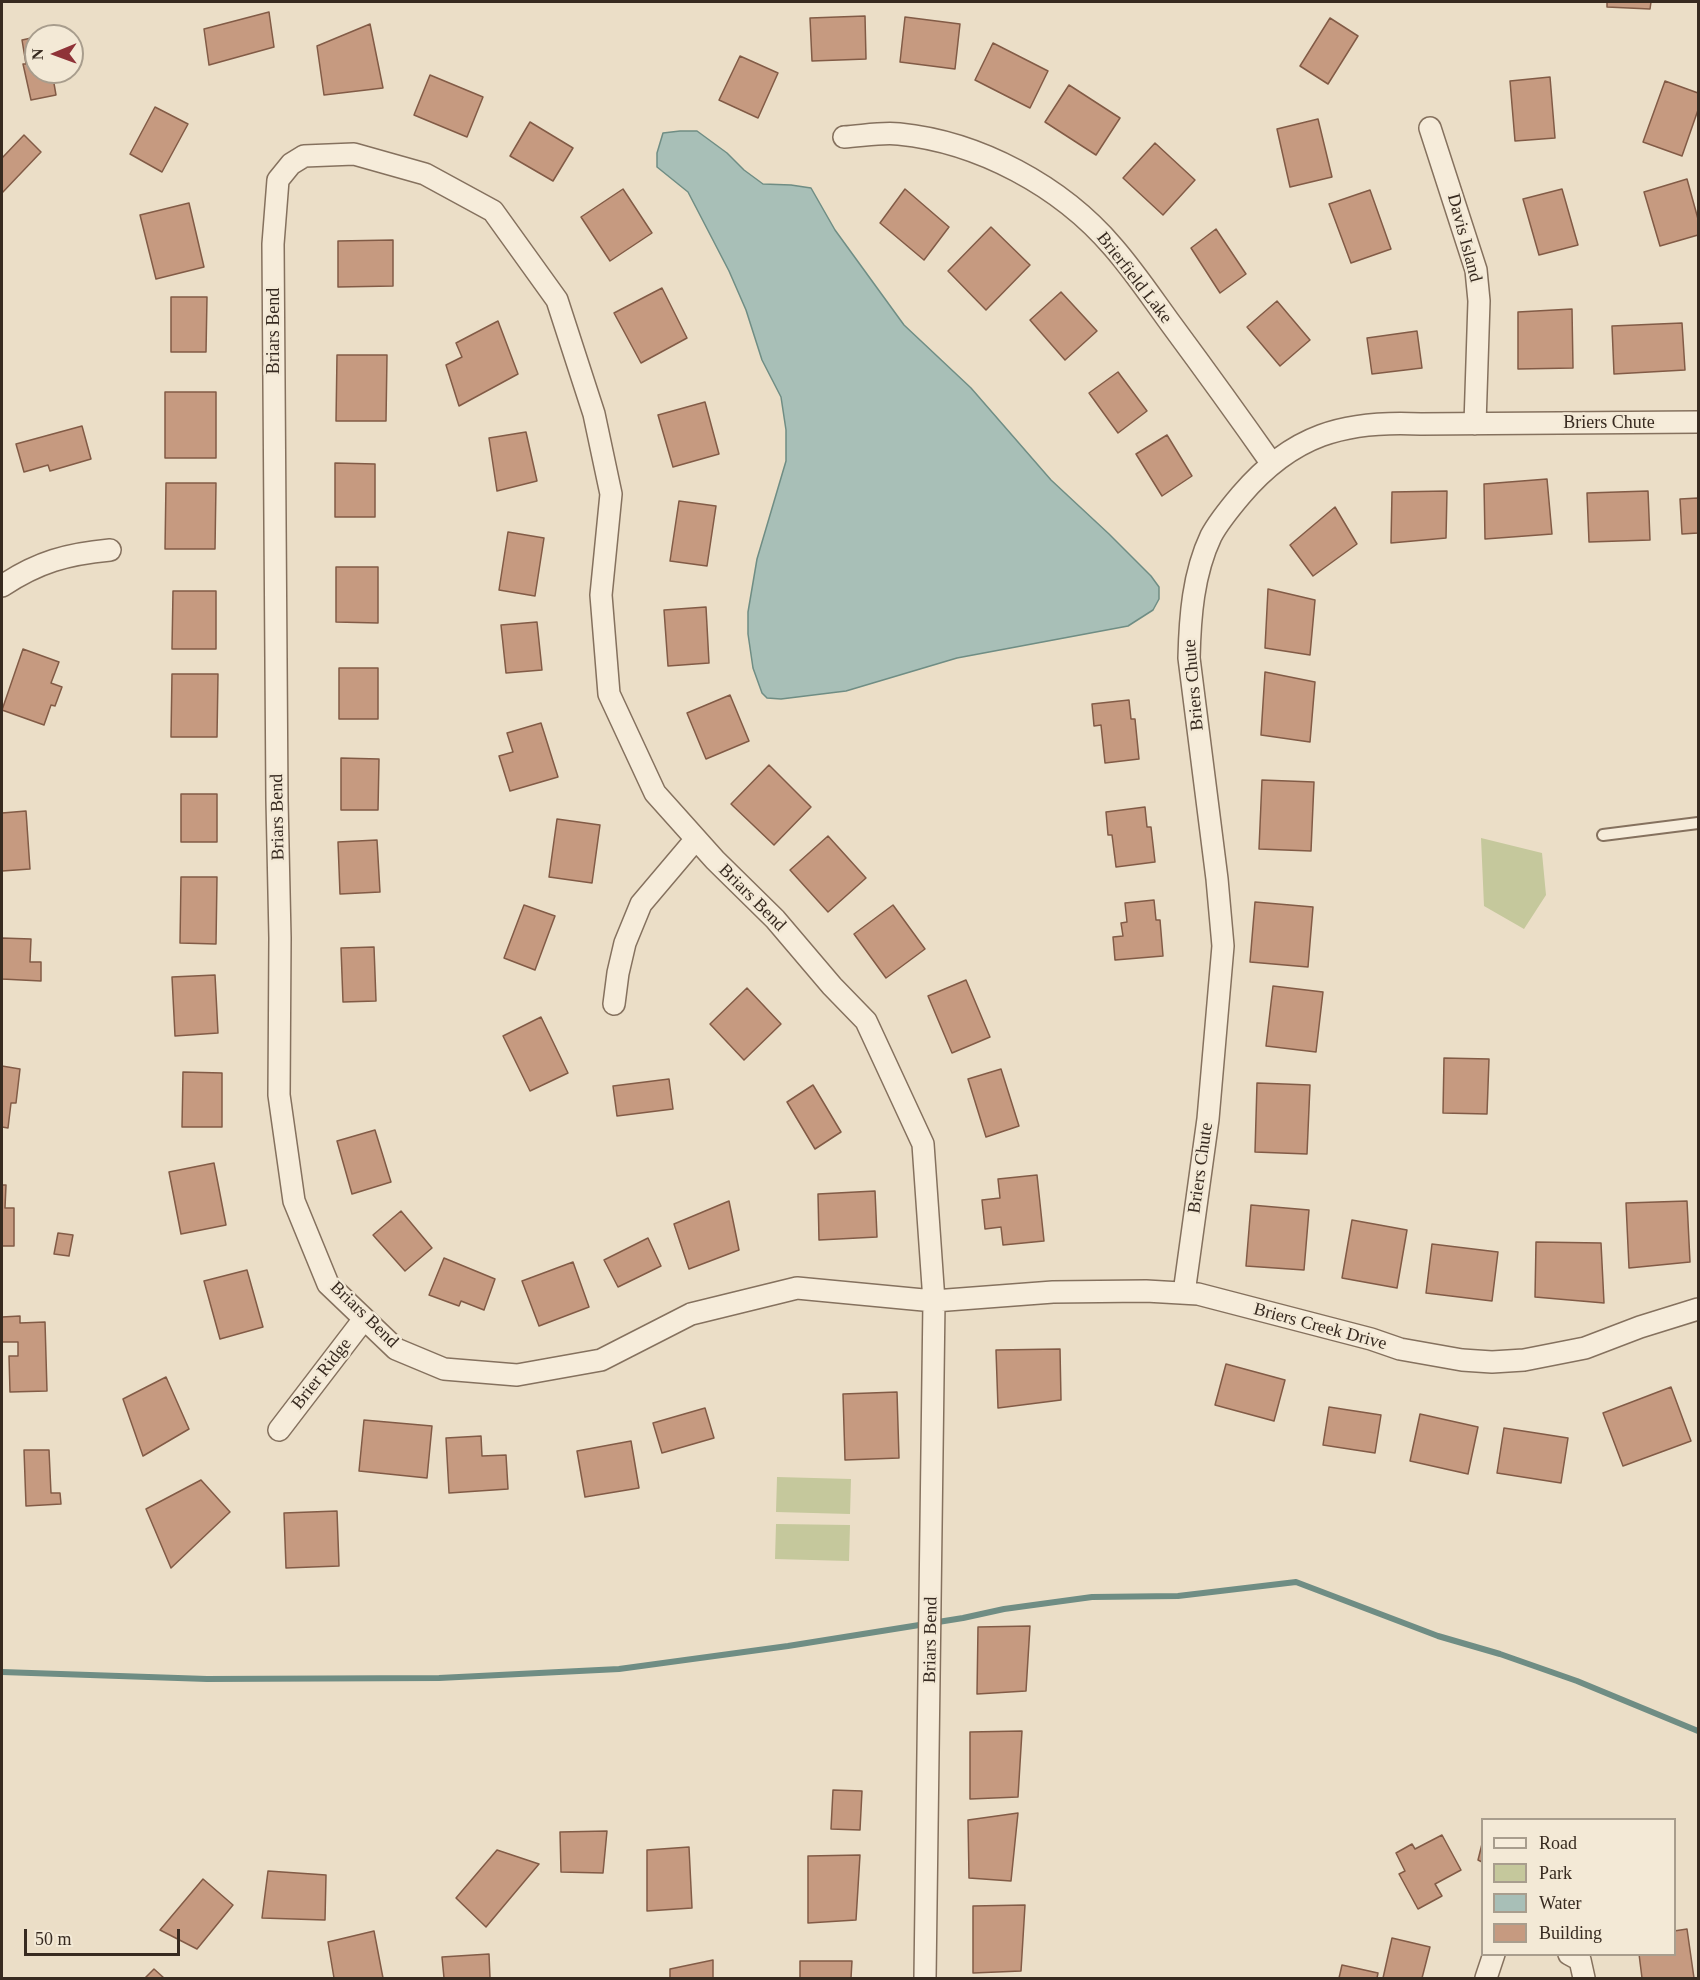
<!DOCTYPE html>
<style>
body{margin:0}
#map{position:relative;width:1700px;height:1980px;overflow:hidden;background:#ebdec7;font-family:"Times New Roman",serif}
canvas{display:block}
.frame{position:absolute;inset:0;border:3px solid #372a20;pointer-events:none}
.legend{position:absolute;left:1481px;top:1818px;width:195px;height:138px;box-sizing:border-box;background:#f3e9d6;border:2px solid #a89d8d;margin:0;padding:8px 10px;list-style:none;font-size:18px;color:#372a20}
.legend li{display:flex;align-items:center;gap:12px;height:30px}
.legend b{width:30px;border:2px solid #a89d8d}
.north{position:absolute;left:24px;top:24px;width:60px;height:60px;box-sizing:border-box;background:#f3e9d6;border:2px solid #a89d8d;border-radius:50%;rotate:269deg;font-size:16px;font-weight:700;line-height:24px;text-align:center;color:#372a20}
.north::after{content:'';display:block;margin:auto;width:21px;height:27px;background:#8f3338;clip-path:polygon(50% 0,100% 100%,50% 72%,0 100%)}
.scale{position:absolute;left:24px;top:1929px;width:156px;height:27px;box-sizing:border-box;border:3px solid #372a20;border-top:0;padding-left:8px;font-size:18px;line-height:21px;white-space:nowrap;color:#372a20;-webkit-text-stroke:4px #f3e9d6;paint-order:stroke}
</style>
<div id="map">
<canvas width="1700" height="1980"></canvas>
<div class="frame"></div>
<ul class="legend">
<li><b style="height:8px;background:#f6ecda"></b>Road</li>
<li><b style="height:16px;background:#c5c89c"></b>Park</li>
<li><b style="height:16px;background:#a8bfb7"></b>Water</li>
<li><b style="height:16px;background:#c69a80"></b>Building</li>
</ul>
<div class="north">N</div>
<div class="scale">50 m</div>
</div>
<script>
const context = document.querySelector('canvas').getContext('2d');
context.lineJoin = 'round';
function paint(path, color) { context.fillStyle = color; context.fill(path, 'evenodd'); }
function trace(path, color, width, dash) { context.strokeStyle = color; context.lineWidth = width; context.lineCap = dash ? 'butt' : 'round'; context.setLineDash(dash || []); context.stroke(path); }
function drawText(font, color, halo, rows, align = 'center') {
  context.font = font + ' "Times New Roman",serif'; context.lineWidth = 5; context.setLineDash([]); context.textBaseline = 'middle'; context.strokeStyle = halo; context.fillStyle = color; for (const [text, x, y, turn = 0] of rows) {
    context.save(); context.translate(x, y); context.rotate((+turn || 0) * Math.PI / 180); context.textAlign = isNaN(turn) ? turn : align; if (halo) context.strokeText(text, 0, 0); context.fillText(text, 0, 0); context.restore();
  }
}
paint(new Path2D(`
 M1481,838L1542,853L1546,895L1524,929L1484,906Z
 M777,1477L851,1479L850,1514L776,1512Z
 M776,1524L850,1525L849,1561L775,1559Z`), '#c5c89c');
const water = new Path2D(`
 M680,131H697L727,153L744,170L763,184L791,185L811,188L835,230L904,325L971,388L1051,480L1109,534L1151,576L1159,587V599L1153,610L1128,626L957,658L846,691L781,699L767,698L762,693L753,668L748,634V612L757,559L786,461V430L781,397L762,360L746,310L729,271L688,192L657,167V153L663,133Z`);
paint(water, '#a8bfb7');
trace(water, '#6f8d84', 1.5);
trace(new Path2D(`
 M2,1672L207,1679L439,1678L619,1669L788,1646L963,1618L1004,1609L1092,1597L1178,1596L1296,1582L1438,1636L1500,1654L1577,1681L1698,1731`), '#6f8d84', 6);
const building = new Path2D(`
 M1607,2H1651L1650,9L1607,7Z
 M269,12L274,47L209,65L204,29Z
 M865,16L866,59L812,61L810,18Z
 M905,17L960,24L955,69L900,62Z
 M1330,18L1358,36L1328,84L1300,66Z
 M370,24L383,88L324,95L317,46Z
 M36,37V72H52L56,95L31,100L23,64H26L22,40Z
 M993,43L1048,71L1030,108L975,80Z
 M740,56L778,73L758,118L719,100Z
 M430,75L483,97L467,137L414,115Z
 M1550,77L1555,138L1515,141L1510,81Z
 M1665,81L1698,93V110L1682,156L1643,142Z
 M1069,85L1120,118L1096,155L1045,122Z
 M155,107L188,124L162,172L130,154Z
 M1318,119L1332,177L1290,187L1277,129Z
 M530,122L573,148L553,181L510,156Z
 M24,135L41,152L2,193V158Z
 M1155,143L1195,180L1163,215L1123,178Z
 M1687,179L1698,219V235L1660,246L1644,192Z
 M623,189L652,233L610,261L581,217Z
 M905,189L949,227L924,260L880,223Z
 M1562,189L1578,245L1539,255L1523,199Z
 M1370,190L1391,249L1351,263L1329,204Z
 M189,203L204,267L156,279L140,215Z
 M991,227L1030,265L986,310L948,271Z
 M1216,229L1246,274L1220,293L1191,248Z
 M393,240V286L338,287V241Z
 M662,288L687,338L641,363L614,313Z
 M1061,292L1097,331L1065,360L1030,320Z
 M171,297H207L206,352H171Z
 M1277,301L1310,340L1280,366L1247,327Z
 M1572,309L1573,368L1518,369V312Z
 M498,321L518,374L459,406L446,365L462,357L456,343Z
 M1682,323L1685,370L1614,374L1612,326Z
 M1417,331L1422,368L1372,374L1367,338Z
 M337,355H387L386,421H336Z
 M1118,372L1147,411L1118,433L1089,393Z
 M165,392H216V458H165Z
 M705,402L719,454L673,467L658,415Z
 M82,426L91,459L50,471L48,465L24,472L16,444Z
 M526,432L537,481L497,491L489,438Z
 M1167,435L1192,476L1162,496L1136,454Z
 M335,463L375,464V517H335Z
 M1547,479L1552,534L1485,539L1484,484Z
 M166,483H216L215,549H165Z
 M1447,491L1446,538L1391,543L1392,492Z
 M1648,491L1650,540L1589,542L1587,493Z
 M1698,498V533L1682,534L1680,499Z
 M679,501L716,506L707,566L670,561Z
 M1335,507L1357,544L1313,576L1290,545Z
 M508,532L544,538L535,596L499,590Z
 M336,567H378V623L336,622Z
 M1268,589L1315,600L1310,655L1265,648Z
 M173,591H216V649H172Z
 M706,607L709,663L668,666L664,610Z
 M537,622L542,670L506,673L501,625Z
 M23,649L59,662L51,683L62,687L55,706L51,705L44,725L2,710Z
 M339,668H378V719H339Z
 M1265,672L1315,682L1310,742L1261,735Z
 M172,674H218L217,737H171Z
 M730,695L749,741L706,759L687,713Z
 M1129,700L1131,719H1135L1139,759L1105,763L1101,725L1094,726L1092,704Z
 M541,723L558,777L510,791L499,756L513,752L507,733Z
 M341,758L379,759L378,810H341Z
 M769,765L811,807L774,845L731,804Z
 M1262,780L1314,782L1311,851L1259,849Z
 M181,794H217V842H181Z
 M1145,807L1147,827H1151L1155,862L1116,867L1112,835H1108L1106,812Z
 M26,811L30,869L2,871V813Z
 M557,819L600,825L592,883L549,877Z
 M828,836L866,878L828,912L790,870Z
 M377,840L380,892L340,894L338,842Z
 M181,877H217L216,944L180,943Z
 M1154,900L1156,920H1160L1163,956L1115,960L1113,937L1123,936L1121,923L1127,922L1125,903Z
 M1255,902L1313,907L1308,967L1250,962Z
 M524,905L555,916L535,970L504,958Z
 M893,905L925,949L886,978L854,934Z
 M2,938L31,939L30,962H41V981L2,979Z
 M374,947L376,1001L343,1002L341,948Z
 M215,975L218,1033L175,1036L172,977Z
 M966,980L990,1037L952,1053L928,996Z
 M1273,986L1323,992L1316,1052L1266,1046Z
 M747,988L781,1024L744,1060L710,1024Z
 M541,1017L568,1073L530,1091L503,1036Z
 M1444,1058L1489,1059L1487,1114L1443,1113Z
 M2,1066L20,1069L16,1103H11L8,1128L2,1127Z
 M1001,1069L1019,1126L986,1137L968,1079Z
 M183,1072L222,1073V1127H182Z
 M669,1079L673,1109L617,1116L613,1086Z
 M1257,1083L1310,1085L1307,1154L1255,1152Z
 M813,1085L841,1132L815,1149L787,1102Z
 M375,1130L391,1182L352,1194L337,1141Z
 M214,1163L226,1225L181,1234L169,1172Z
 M1037,1175L1044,1241L1003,1245L1001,1227L985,1229L982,1200L1000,1198L998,1179Z
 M2,1185H6L5,1208H14V1246H2Z
 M875,1191L877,1237L819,1240L818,1194Z
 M729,1201L739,1250L689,1269L674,1224Z
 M1687,1201L1690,1262L1629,1268L1626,1203Z
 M1251,1205L1309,1210L1304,1270L1246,1266Z
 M401,1211L432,1248L405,1271L373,1235Z
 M1352,1220L1407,1230L1397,1288L1342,1278Z
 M58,1233L73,1235L69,1256L54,1254Z
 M648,1238L661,1266L618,1287L604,1260Z
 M1536,1242L1601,1243L1604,1303L1535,1297Z
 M1432,1244L1498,1252L1492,1301L1426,1293Z
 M444,1258L495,1279L484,1310L461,1301L459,1306L429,1295Z
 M573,1262L589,1307L539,1326L522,1281Z
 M247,1270L263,1327L220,1339L204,1281Z
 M20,1316V1323L45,1322L47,1391L10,1392L9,1356H18V1342H2V1317Z
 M1060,1349L1061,1400L998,1408L996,1350Z
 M1226,1364L1285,1380L1274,1421L1215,1405Z
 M166,1377L189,1429L143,1456L123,1399Z
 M1671,1387L1691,1441L1623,1466L1603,1413Z
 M897,1392L899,1458L845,1460L843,1394Z
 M1329,1407L1381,1415L1375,1453L1323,1445Z
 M705,1408L714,1438L662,1453L653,1423Z
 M1420,1414L1478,1427L1468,1474L1410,1461Z
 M364,1420L432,1426L427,1478L359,1471Z
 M1504,1428L1568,1438L1561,1483L1497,1473Z
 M481,1436L482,1456L506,1455L508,1489L449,1493L446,1438Z
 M631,1441L639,1488L585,1497L577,1451Z
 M24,1450H49L51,1493H60L61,1504L26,1506Z
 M201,1480L230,1512L171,1568L146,1509Z
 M337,1511L339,1566L286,1568L284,1513Z
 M1030,1626L1026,1691L977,1694L978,1627Z
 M1022,1731L1018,1797L970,1799V1732Z
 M833,1790L862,1791L860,1830L831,1829Z
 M1018,1813L1011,1881L969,1878L968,1820Z
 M607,1831L603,1873L561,1872L560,1832Z
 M1442,1835L1461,1870L1435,1884L1442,1896L1418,1909L1399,1874L1405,1871L1396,1853L1412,1844L1415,1849Z
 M1482,1844V1862L1478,1860Z
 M689,1847L692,1908L647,1911V1850Z
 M497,1850L539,1864L486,1927L456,1898Z
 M860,1855L856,1920L808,1923V1856Z
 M268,1871L326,1875L325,1920L262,1918Z
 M203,1879L233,1905L197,1949L160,1930Z
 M1025,1905L1021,1971L973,1973V1906Z
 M1687,1929L1694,1978H1642L1639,1954H1674V1931Z
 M374,1931L383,1978H334L328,1942Z
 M1392,1938L1430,1947L1422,1978H1383Z
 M489,1954L490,1978H444L442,1957Z
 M713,1960V1978H670V1969Z
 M800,1961H852L851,1978H800Z
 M1342,1965L1378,1973L1377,1978H1339Z
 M154,1969L164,1978H145Z`);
paint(building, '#c69a80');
trace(building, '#825b46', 1.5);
const service = new Path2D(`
 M1603,835L1698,823`);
const minor = new Path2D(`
 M1430,128L1476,270L1479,301L1475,424
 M844,137C862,136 882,132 899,134C979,142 1061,186 1113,247C1134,271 1152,298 1171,324C1205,370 1239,417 1272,464
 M2,586C38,562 67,554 110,550
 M614,1004L618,973L625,943L641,904L696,839
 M1184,1293L1208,1119L1223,946L1217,879L1189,658C1190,617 1193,574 1211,536C1219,521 1230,508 1241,495C1292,435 1344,420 1421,424L1698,422
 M279,1430L364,1319
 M1569,1954L1580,1960L1584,1978
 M925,1978L934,1301L923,1144L866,1021L832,986L775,919L715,860L655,793L609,694L601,595L611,494L594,414L557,300L493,211L425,174L354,154L304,156L291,164L278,180L273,244L277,800L280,938L279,1095L294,1201L328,1284L396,1349L444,1369L517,1375L601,1360L691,1314L797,1288L934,1301L1053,1292L1146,1291L1198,1294L1371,1339L1400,1349L1462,1360L1492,1362L1524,1360L1585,1348L1640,1327L1698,1309
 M1486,1978L1494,1954`);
trace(service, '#85715e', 14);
trace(minor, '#85715e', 24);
trace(service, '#f6ecda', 10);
trace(minor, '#f6ecda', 21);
drawText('18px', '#372a20', '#f3e9d6', [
 ["Davis Island",1464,238,75],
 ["Brierfield Lake",1134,278,52],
 ["Briars Bend",274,331,-90],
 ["Briers Chute",1609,423],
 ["Briers Chute",1194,685,-95],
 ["Briars Bend",278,817,-91],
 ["Briars Bend",752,898,45],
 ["Briers Chute",1201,1168,-82],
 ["Briars Bend",364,1315,44],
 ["Briers Creek Drive",1320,1327,15],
 ["Brier Ridge",322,1374,-52],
 ["Briars Bend",931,1640,-89]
]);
</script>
